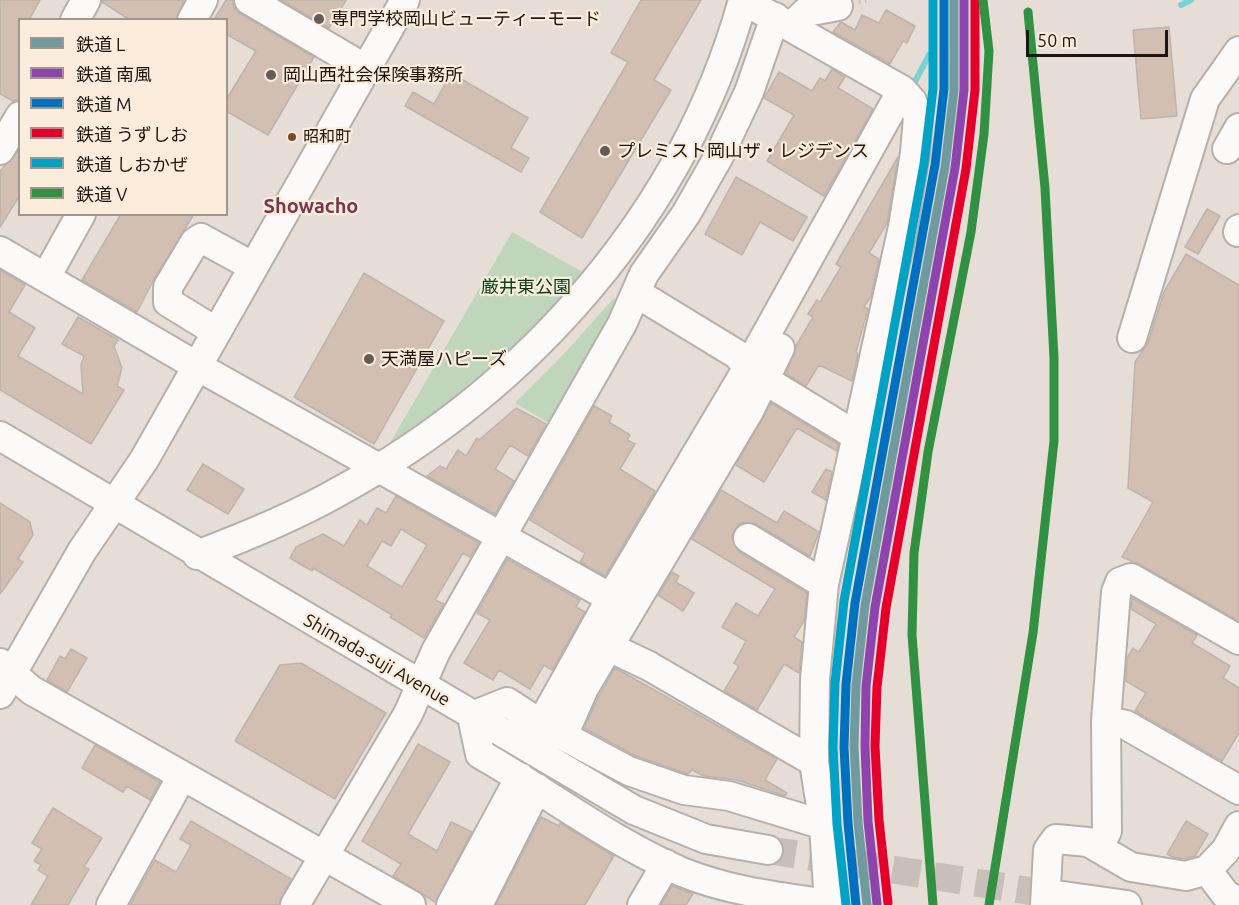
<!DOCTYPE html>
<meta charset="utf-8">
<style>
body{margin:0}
#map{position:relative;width:1239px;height:905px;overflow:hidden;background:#e6ded6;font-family:Ubuntu,"Noto Sans JP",sans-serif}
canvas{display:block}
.legend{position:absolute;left:18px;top:18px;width:210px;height:198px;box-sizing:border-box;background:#fbecdc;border:2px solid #a1968b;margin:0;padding:8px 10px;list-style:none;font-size:18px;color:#1b1611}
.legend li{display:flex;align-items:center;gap:12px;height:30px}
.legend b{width:30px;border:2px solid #a1968b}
.scale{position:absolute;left:1026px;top:30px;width:142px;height:27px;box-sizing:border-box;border:3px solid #1b1611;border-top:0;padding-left:8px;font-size:18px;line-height:21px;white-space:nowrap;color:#1b1611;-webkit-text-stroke:4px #fbecdc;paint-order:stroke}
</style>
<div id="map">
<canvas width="1239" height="905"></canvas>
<ul class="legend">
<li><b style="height:8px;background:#6f9a9e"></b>鉄道 L</li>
<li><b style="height:8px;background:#8e44ad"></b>鉄道 南風</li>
<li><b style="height:8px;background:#0071be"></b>鉄道 M</li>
<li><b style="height:8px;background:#e4002b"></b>鉄道 うずしお</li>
<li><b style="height:8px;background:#01a2c5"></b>鉄道 しおかぜ</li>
<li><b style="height:8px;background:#319041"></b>鉄道 V</li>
</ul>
<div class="scale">50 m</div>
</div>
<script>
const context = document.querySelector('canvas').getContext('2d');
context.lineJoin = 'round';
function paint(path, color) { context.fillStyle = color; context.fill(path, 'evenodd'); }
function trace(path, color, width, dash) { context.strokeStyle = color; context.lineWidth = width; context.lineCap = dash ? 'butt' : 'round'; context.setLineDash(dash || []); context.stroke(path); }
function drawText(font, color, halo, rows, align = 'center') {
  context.font = font + ' Ubuntu,"Noto Sans JP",sans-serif'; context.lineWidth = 4.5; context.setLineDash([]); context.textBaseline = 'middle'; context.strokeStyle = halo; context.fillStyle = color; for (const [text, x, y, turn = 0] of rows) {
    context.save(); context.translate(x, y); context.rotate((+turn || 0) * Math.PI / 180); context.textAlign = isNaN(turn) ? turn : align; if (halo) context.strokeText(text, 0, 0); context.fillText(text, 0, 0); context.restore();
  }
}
paint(new Path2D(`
 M512,232L586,274L501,367L386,450Z
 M614,298L624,309L557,428L515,403L562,356Z`), '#bfd6bd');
trace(new Path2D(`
 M1181,5L1191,0
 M911,89L929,55`), '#7ad1d4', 6);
const building = new Path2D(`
 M0,0H40L29,20H20V100L13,101L0,94Z
 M102,0H184L176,20H130L102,2Z
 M226,0H233L234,8L241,14L314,57L268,135L226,111V100L256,51L226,34V20H214Z
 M281,0H346L329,28Z
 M641,0H701L654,80L671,90L582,238L540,212L628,62L611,53Z
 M886,10L915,26L907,43L903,41L890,64L833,32L841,22L855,30L862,15L879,23Z
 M1169,27L1177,116L1141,119L1133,30Z
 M832,69L845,77L838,88L873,109L824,196L767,161L794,115L764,98L779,72L812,91L820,78L825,81Z
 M451,73L528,118L511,148L529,158L521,172L405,106L413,92L434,104Z
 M20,149V195L0,227V171Z
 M898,157L887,223L869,253L879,259L871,296L864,307L868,309L856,352L858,354L852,381L819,365L806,386L786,374L796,346L813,317L808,314L817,300L820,302L841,267L836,264Z
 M736,177L807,217L793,241L760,222L742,255L705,234Z
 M1207,209L1220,216L1198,254L1185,247Z
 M121,214H194L154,279L137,312L82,280Z
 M1186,254L1239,285V621L1139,564L1122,557L1153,502L1128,488L1135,362L1148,343L1164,292Z
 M0,270L25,285L9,312L35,328L18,356L83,394L81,365L84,356L62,344L78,317L118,340L114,346L122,368L117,386L124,390L91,444L0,390Z
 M364,273L444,321L374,444L294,397Z
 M771,403L838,444L837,451L797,428L764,482L736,465Z
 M594,406L612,416L609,422L630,435L627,440L635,444L620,469L655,491L605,576L580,562L585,553L530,520Z
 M516,408L546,424L528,456L510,445L495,469L514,481L495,514L427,476L440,466L446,469L458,450L466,456L477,438L479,440Z
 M203,464L244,489L228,514L187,490Z
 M826,469L832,472L826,500L812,492Z
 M721,490L777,523L784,511L819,532L810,556L756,524L741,523L734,530L732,538L739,552L807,593L804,621L794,637L802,642L799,673L784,664L757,710L724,691L739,666L734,663L746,641L722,627L736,603L758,616L775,589L692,539Z
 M396,496L479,543L470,557L463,553L435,600L444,604L424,638L390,617L392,615L313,568L312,571L290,558L296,547L323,534L344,546L360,520L367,525L377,508L386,513ZM401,529L427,545L402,587L367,566L382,541L391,546Z
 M0,503L30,522L33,535L18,559L23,562L0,594Z
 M507,559L580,600L576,607L585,612L552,670L544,665L530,689L499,670L493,680L464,663L490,620L477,613Z
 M672,572L679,576L676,582L694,593L683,611L658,595Z
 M1132,598L1197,635L1192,643L1230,666L1223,678L1239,688V733L1222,761L1135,711L1146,693L1126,681L1127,658L1133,648L1139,652L1156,624L1131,609Z
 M71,649L87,658L67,692L47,680L60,656L65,659Z
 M301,663L386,713L335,799L235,741L280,665Z
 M615,668L777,759L765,780L787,793L785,796L737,780L704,776L692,770L688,774L636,756L584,728L599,696Z
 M418,744L450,762L408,834L437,851L451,822L472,832L435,902L393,876L401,864L362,841Z
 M95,745L160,782L150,800L127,786L123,792L82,768Z
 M53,808L102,838L84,867L89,869L68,905H31L48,876L38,870L41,865L34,861L42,849L32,843Z
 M541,817L559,826L560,823L614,856L585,905H496Z
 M191,821L291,879L279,905H130L155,860L176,872L191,845L180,839Z
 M1186,821L1208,834L1195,856L1185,859L1173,857L1167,854Z
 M672,886L693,894L686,905H661Z`);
paint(building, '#d2bfb2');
trace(building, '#bcb4ae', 1.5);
trace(new Path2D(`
 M768,850L1049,894`), '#c8c0b8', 28, [28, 14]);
const minor = new Path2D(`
 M249,0L366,69
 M743,0L902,90L912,101L918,117L915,153L903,227L824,584L815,679L814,762L824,825L829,905
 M75,20L86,0
 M192,20L203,0
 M791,27L806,12L838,6
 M1227,149L1239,128
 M0,150L20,116
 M1238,232L1239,229
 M0,251L195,365L611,598
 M46,277L81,214
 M638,294L738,355L750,371L855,435
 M215,331L168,302V287L195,242L201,238L252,266
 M1132,338L1205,99L1239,51
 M0,436L634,810L706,839L768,850
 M748,538L824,584
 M197,555C245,537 294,517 338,492C530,387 684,213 743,0
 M609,647L649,666L814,762
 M0,663L31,690L411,905
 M0,694L82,551L144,460L405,0
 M1106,721L1126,725L1239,790
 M541,724L611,598L747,369L902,90
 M563,736L584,688L749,411L780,348
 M824,825L729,796L684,790L629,771L541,724L507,702L472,716L480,754C547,792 610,841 682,872C728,891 780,897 829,904
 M1099,848L1107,831L1106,721L1116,592L1120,582L1131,578L1239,640
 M1207,870L1226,850L1239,826
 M1207,870L1226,895L1239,902
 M1049,894L1127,905
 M111,905L182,776
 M295,905L408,714L436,651L622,324L644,274L686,214L719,156L749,92L775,17
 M451,905L520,777
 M478,905L537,788
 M642,905L666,864
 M1045,905L1048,850L1056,839L1088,842L1131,867L1186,876L1207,870`);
trace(minor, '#b7b0aa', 32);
trace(new Path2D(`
 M859,2L871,0`), '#c3c1bf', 4, [1.5, 4.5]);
trace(minor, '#fbfaf9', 28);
trace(new Path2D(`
 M867,905L858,822L854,746L856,685L865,605L945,167L954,90V0`), '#6f9a9e', 9);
trace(new Path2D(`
 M877,904L868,821L865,746L866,686L875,607L955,168L964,90V0`), '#8e44ad', 9);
trace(new Path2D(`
 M856,905L848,823L844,747L846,684L855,603L935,165L944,89V0`), '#0071be', 9);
trace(new Path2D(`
 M888,903L879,820L875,746L877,687L886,608L966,169L975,90V0`), '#e4002b', 9);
trace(new Path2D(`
 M846,905L837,824L833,747L835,683L844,601L924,164L933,89V0`), '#01a2c5', 9);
trace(new Path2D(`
 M933,905L912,635L914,553L928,452L971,232L984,134L989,51L983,0
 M989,905L1033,633L1054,441V358L1045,188L1028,12`), '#319041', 9);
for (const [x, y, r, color] of [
 [319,19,6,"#625c56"],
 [271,75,6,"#625c56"],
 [292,137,5,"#7a4b2a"],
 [605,151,6,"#625c56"],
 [369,359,6,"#625c56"]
]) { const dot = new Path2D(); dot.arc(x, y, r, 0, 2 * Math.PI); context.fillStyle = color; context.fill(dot); trace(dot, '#fbecdc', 2); }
drawText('16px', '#1b1611', '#fbecdc', [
 ["昭和町",303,137]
], 'left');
drawText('18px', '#1b1611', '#fbecdc', [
 ["専門学校岡山ビューティーモード",331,19],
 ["岡山西社会保険事務所",283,75],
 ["プレミスト岡山ザ・レジデンス",617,151],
 ["天満屋ハピーズ",381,359]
], 'left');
drawText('18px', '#08401b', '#fbecdc', [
 ["厳井東公園",526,287]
]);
drawText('18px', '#1b1611', '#fbecdc', [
 ["Shimada-suji Avenue",377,660,30]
]);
drawText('bold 20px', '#7a354c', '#fbecdc', [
 ["Showacho",311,206]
]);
</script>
